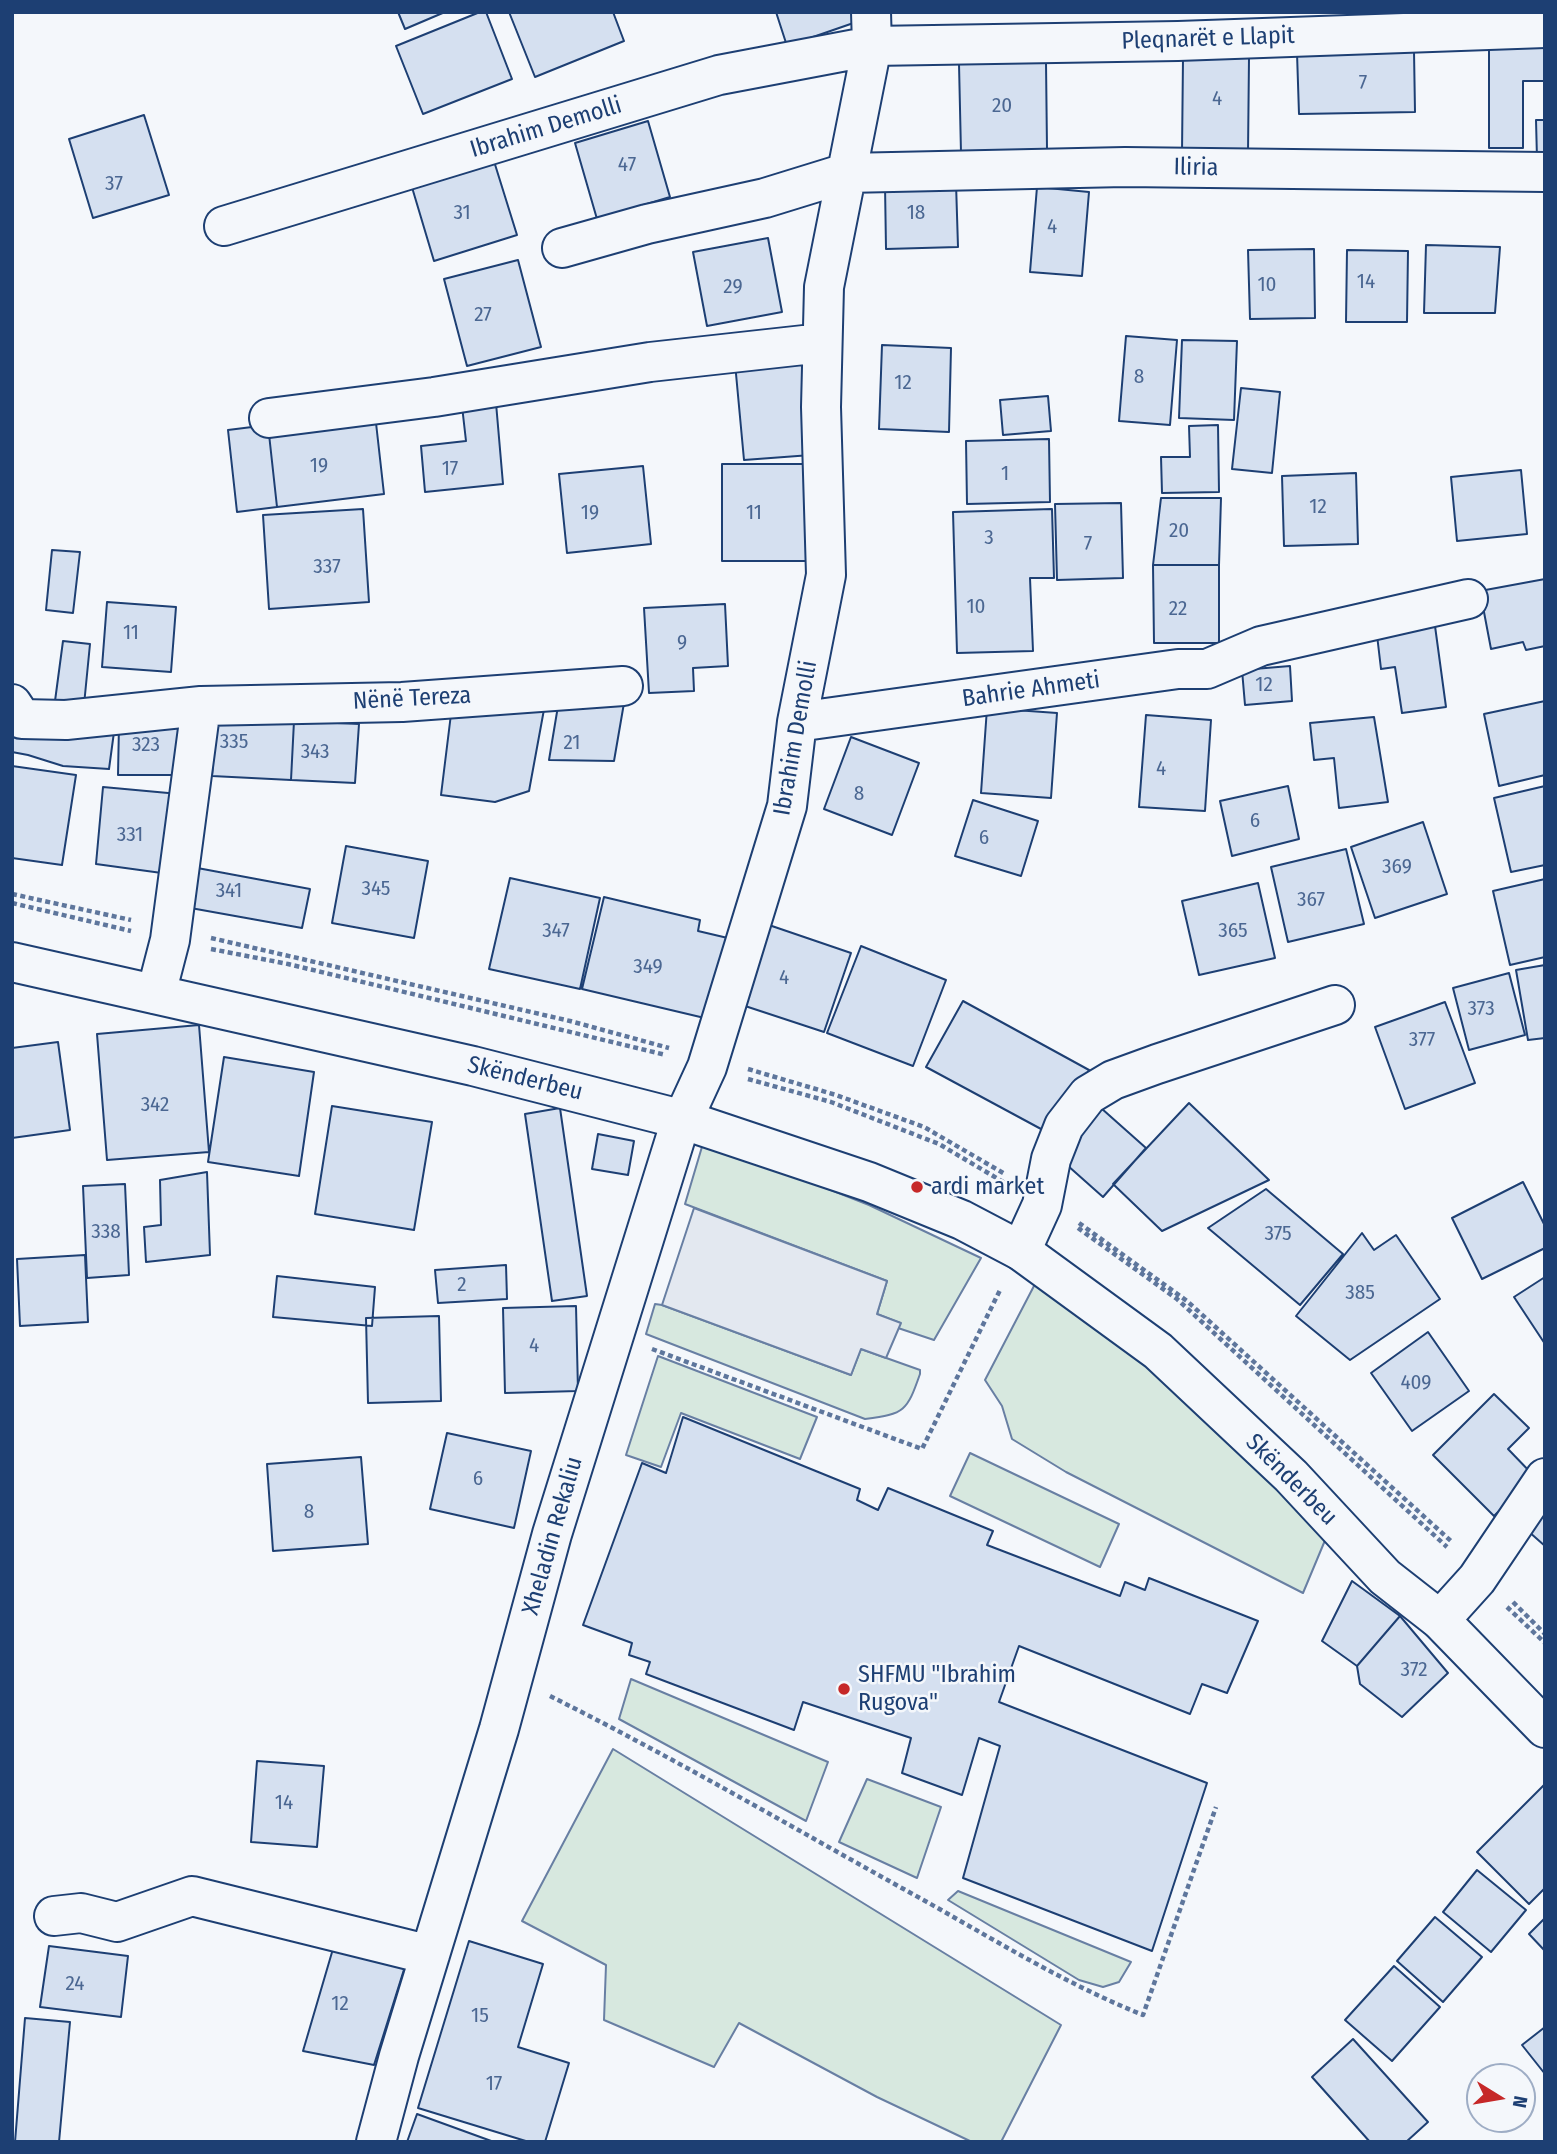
<!DOCTYPE html>
<meta charset="utf-8">
<style>
body{margin:0}
#map{position:relative;width:1557px;height:2154px;overflow:hidden;background:#f4f7fb;font-family:"Fira Sans Condensed",sans-serif}
canvas{display:block}
.frame{position:absolute;inset:0;border:14px solid #1d3f73;pointer-events:none}
.north{position:absolute;left:1466px;top:2063px;width:70px;height:70px;box-sizing:border-box;background:#f4f7fb;border:2px solid #9eadc5;border-radius:50%;rotate:101deg;font-size:19px;font-weight:700;line-height:28px;text-align:center;color:#1d3f73}
.north::after{content:'';display:block;margin:auto;width:24px;height:32px;background:#c62828;clip-path:polygon(50% 0,100% 100%,50% 72%,0 100%)}
</style>
<div id="map">
<canvas width="1557" height="2154"></canvas>
<div class="frame"></div>
<div class="north">N</div>
</div>
<script>
const context = document.querySelector('canvas').getContext('2d');
context.lineJoin = 'round';
function paint(path, color) { context.fillStyle = color; context.fill(path, 'evenodd'); }
function trace(path, color, width, dash) { context.strokeStyle = color; context.lineWidth = width; context.lineCap = dash ? 'butt' : 'round'; context.setLineDash(dash || []); context.stroke(path); }
function drawText(font, color, halo, rows, align = 'center') {
  context.font = font + ' "Fira Sans Condensed",sans-serif'; context.lineWidth = 5; context.setLineDash([]); context.textBaseline = 'middle'; context.strokeStyle = halo; context.fillStyle = color; for (const [text, x, y, turn = 0] of rows) {
    context.save(); context.translate(x, y); context.rotate((+turn || 0) * Math.PI / 180); context.textAlign = isNaN(turn) ? turn : align; if (halo) context.strokeText(text, 0, 0); context.fillText(text, 0, 0); context.restore();
  }
}
const green = new Path2D(`
 M704,1140L869,1205L981,1258L934,1340L898,1328L900,1323L877,1314L887,1281L685,1204Z
 M1035,1284L1161,1374L1331,1526L1303,1593L1066,1472L1012,1439L1002,1406L985,1380Z
 M655,1304L662,1305L851,1375L861,1349L920,1370V1374C907,1411 905,1414 865,1419L646,1334Z
 M658,1356L817,1417L800,1459L681,1413L661,1467L626,1455Z
 M970,1453L1119,1524L1100,1567L950,1496Z
 M631,1679L828,1762L806,1821L619,1719Z
 M613,1749L1061,2025L1001,2142H972L877,2097L739,2023L714,2067L604,2020L606,1965L522,1921Z
 M867,1779L941,1807L917,1878L839,1842Z
 M958,1891L1131,1962L1119,1982L1103,1987L1079,1980L948,1900Z`);
paint(green, '#d7e8df');
trace(green, '#687fa3', 2);
const parking = new Path2D(`
 M694,1208L887,1281L877,1314L901,1323L886,1358L861,1349L851,1375L662,1305Z`);
paint(parking, '#e3e8f0');
trace(parking, '#687fa3', 2);
const building = new Path2D(`
 M398,12H445L405,29Z
 M480,12H486L512,79L423,114L396,46Z
 M509,12H613L624,41L535,77Z
 M776,12H863L865,19L787,46Z
 M1489,43L1545,44V81H1523V148H1489Z
 M1414,51L1415,112L1299,114L1297,53Z
 M1183,58H1249L1248,153L1182,152Z
 M1046,62L1047,149L961,153L959,64Z
 M144,115L169,195L93,218L69,139Z
 M1536,120H1545V159H1537Z
 M648,121L670,197L597,219L575,143Z
 M493,158L517,235L434,261L411,184Z
 M956,183L958,247L886,249L885,185Z
 M1037,187L1089,192L1082,276L1030,272Z
 M768,238L782,312L707,326L693,252Z
 M1426,245L1500,247L1495,313H1424Z
 M1314,249L1315,318L1250,319L1248,250Z
 M1347,250L1408,251L1407,322H1346Z
 M518,260L541,347L467,366L444,279Z
 M1126,336L1177,340L1170,425L1119,421Z
 M1182,340L1237,341L1234,420L1179,418Z
 M882,345L951,348L949,432L879,429Z
 M802,357L811,455L744,460L735,363Z
 M1241,388L1280,392L1272,473L1232,469Z
 M1048,396L1051,431L1003,435L1000,400Z
 M496,403L503,484L425,492L421,446L466,441L462,406Z
 M375,414L384,494L277,507L268,425Z
 M268,425L277,507L237,512L228,430Z
 M1218,425L1219,492L1162,493L1161,457H1190L1189,426Z
 M1049,439L1050,502L967,504L966,441Z
 M722,464H809V561H722Z
 M643,466L651,544L567,553L559,474Z
 M1521,470L1527,534L1457,541L1451,477Z
 M1356,473L1358,544L1284,546L1282,476Z
 M1161,498H1221L1219,565H1153Z
 M1121,503L1123,578L1057,580L1055,504Z
 M363,509L369,602L269,609L263,515Z
 M1052,509L1054,578H1030L1033,651L957,653L953,512Z
 M52,550L80,552L73,613L46,610Z
 M1153,565H1219V643H1154Z
 M1545,579V646L1526,650L1523,642L1491,649L1480,591Z
 M107,602L176,607L171,672L102,667Z
 M725,604L728,666L693,668L694,691L649,693L644,608Z
 M1435,626L1446,707L1402,713L1395,667L1381,669L1377,635Z
 M63,641L90,644L84,705L55,701Z
 M1290,666L1292,701L1245,705L1242,670Z
 M1545,701V775L1499,786L1484,714Z
 M624,703L614,761L549,760L558,706Z
 M545,704L529,791L495,802L441,795L451,714Z
 M987,708L1057,713L1051,798L981,793Z
 M1146,715L1211,720L1205,811L1139,807Z
 M1374,717L1388,802L1339,808L1334,758L1314,760L1310,723Z
 M294,721L359,724L355,783L291,780Z
 M294,721L291,780L212,776L216,722Z
 M119,724L186,725L185,775H118Z
 M12,731L114,732L109,769L63,766L28,755L12,752Z
 M851,737L919,763L892,835L824,809Z
 M12,766L76,775L62,865L12,858Z
 M1288,786L1299,839L1232,856L1220,801Z
 M1545,786V865L1511,872L1494,798Z
 M103,787L179,794L169,874L96,864Z
 M973,800L1038,821L1021,876L955,856Z
 M1423,822L1447,894L1375,918L1351,847Z
 M346,846L428,861L414,938L332,923Z
 M1346,849L1364,924L1288,942L1271,867Z
 M192,867L310,889L302,928L185,907Z
 M510,878L600,898L580,989L489,969Z
 M1545,879V957L1510,965L1493,891Z
 M1258,883L1275,958L1199,975L1182,901Z
 M604,897L700,920L698,931L732,939L713,1020L582,989Z
 M766,924L851,953L824,1032L739,1004Z
 M861,946L946,980L913,1066L827,1033Z
 M1545,965V1038L1528,1040L1516,970Z
 M1509,973L1525,1035L1469,1050L1453,988Z
 M963,1001L1089,1070L1054,1136L926,1067Z
 M1445,1002L1475,1083L1405,1109L1375,1027Z
 M199,1025L209,1152L107,1160L97,1034Z
 M58,1042L70,1130L12,1138V1048Z
 M224,1057L314,1072L299,1176L208,1162Z
 M1189,1103L1269,1180L1162,1231L1113,1184Z
 M332,1106L432,1122L414,1230L315,1214Z
 M560,1108L587,1296L552,1301L525,1114Z
 M1101,1108L1146,1148L1103,1197L1058,1157Z
 M598,1134L634,1141L628,1175L592,1169Z
 M207,1172L210,1255L146,1262L144,1227L161,1225L160,1180Z
 M1523,1182L1545,1226V1248L1482,1279L1452,1218Z
 M125,1184L129,1275L87,1278L83,1186Z
 M1266,1189L1343,1254L1300,1305L1208,1228Z
 M1362,1233L1374,1250L1396,1235L1440,1299L1350,1360L1296,1316Z
 M85,1255L88,1322L20,1326L17,1259Z
 M506,1265L507,1299L438,1303L435,1270Z
 M277,1276L375,1287L372,1326L273,1317Z
 M1545,1277V1344L1514,1297Z
 M576,1306L578,1391L505,1393L503,1308Z
 M439,1316L441,1401L368,1403L366,1318Z
 M1428,1332L1469,1391L1412,1431L1371,1373Z
 M1494,1394L1529,1428L1508,1449L1534,1476L1494,1516L1433,1455Z
 M683,1417L860,1489L857,1500L878,1510L888,1488L993,1531L987,1545L1120,1596L1125,1582L1145,1590L1149,1578L1258,1621L1227,1693L1202,1684L1190,1714L1019,1646L999,1702L1207,1783L1152,1951L963,1878L1000,1746L979,1738L962,1795L902,1773L911,1738L803,1702L794,1730L646,1674L650,1662L629,1655L632,1643L583,1625L642,1463L666,1473Z
 M447,1433L531,1451L514,1528L430,1509Z
 M361,1457L368,1544L273,1551L267,1464Z
 M1545,1512V1546L1528,1531Z
 M1352,1581L1400,1616L1357,1666L1322,1641Z
 M1400,1616L1448,1673L1402,1717L1360,1684L1357,1666Z
 M257,1761L324,1766L317,1847L251,1842Z
 M1545,1784V1888L1529,1904L1477,1852Z
 M1477,1870L1526,1910L1491,1952L1443,1912Z
 M1435,1917L1482,1957L1443,2002L1397,1961Z
 M1545,1918V1951L1529,1934Z
 M469,1941L543,1964L518,2047L569,2063L545,2142H529L418,2108Z
 M335,1942L407,1960L374,2065L303,2051Z
 M49,1946L128,1956L121,2017L40,2007Z
 M1394,1966L1440,2007L1392,2061L1345,2020Z
 M25,2018L70,2022L59,2142H15Z
 M1545,2027V2074L1522,2045Z
 M1353,2039L1428,2122L1406,2142H1370L1312,2077Z
 M417,2114L494,2142H407Z`);
paint(building, '#d5e0f0');
trace(building, '#1d3f73', 2);
const street = new Path2D(`
 M224,226L719,75L872,46L1178,41L1545,28
 M562,248L647,224L765,198L846,173L1125,167L1545,172
 M269,418L434,397L650,362L822,343
 M12,704L22,719L66,720L201,706L402,702L623,686
 M797,722L1178,669H1207L1261,646L1468,599
 M156,994L170,940L201,706
 M1021,1251L1042,1205L1051,1159L1064,1126L1088,1095L1113,1080L1157,1064L1335,1005
 M1440,1620L1477,1579L1545,1478
 M54,1916L81,1913L117,1922L192,1896L430,1955
 M376,2142L399,2056L499,1729L552,1534L678,1130L707,1067L787,806L797,722L826,575L821,407L824,287L872,46L871,12`);
const secondary = new Path2D(`
 M12,962L473,1066L684,1120L869,1182L962,1220L1021,1251L1158,1351L1291,1476L1385,1577L1440,1620L1545,1728`);
trace(street, '#1d3f73', 42);
trace(secondary, '#1d3f73', 42);
trace(new Path2D(`
 M12,894L131,920
 M12,903L131,931
 M211,938L570,1021L669,1048
 M211,949L288,964L666,1055
 M748,1069L836,1095L924,1127L1005,1174
 M748,1079L831,1102L939,1144L1005,1183
 M1079,1223L1187,1301L1452,1542
 M1078,1228L1177,1299L1447,1547
 M652,1349L922,1449L1001,1288
 M1513,1602L1545,1634
 M1507,1607L1545,1643
 M550,1696C678,1760 802,1833 927,1902C998,1942 1068,1985 1143,2015L1216,1807`), '#5e769c', 4.5, [5, 3.5]);
trace(street, '#f4f7fb', 38);
trace(secondary, '#f4f7fb', 38);
for (const [x, y, r, color] of [
 [917,1187,7,"#c62828"],
 [844,1689,7,"#c62828"]
]) { const dot = new Path2D(); dot.arc(x, y, r, 0, 2 * Math.PI); context.fillStyle = color; context.fill(dot); trace(dot, '#f4f7fb', 2.5); }
drawText('21px', '#4b6792', null, [
 ["7",1363,83],
 ["4",1217,99],
 ["20",1002,106],
 ["47",627,165],
 ["37",114,184],
 ["31",462,213],
 ["18",916,213],
 ["4",1052,227],
 ["14",1366,282],
 ["10",1267,285],
 ["29",733,287],
 ["27",483,315],
 ["8",1139,377],
 ["12",903,383],
 ["19",319,466],
 ["17",450,469],
 ["1",1005,474],
 ["12",1318,507],
 ["19",590,513],
 ["11",754,513],
 ["20",1179,531],
 ["3",989,538],
 ["7",1088,544],
 ["337",327,567],
 ["10",976,607],
 ["22",1178,609],
 ["11",131,633],
 ["9",682,643],
 ["12",1264,685],
 ["335",234,742],
 ["21",572,743],
 ["323",146,745],
 ["343",315,752],
 ["4",1161,769],
 ["8",859,794],
 ["6",1255,821],
 ["331",130,835],
 ["6",984,838],
 ["369",1397,867],
 ["345",376,889],
 ["341",229,891],
 ["367",1311,900],
 ["347",556,931],
 ["365",1233,931],
 ["349",648,967],
 ["4",784,978],
 ["373",1481,1009],
 ["377",1422,1040],
 ["342",155,1105],
 ["338",106,1232],
 ["375",1278,1234],
 ["2",462,1285],
 ["385",1360,1293],
 ["4",534,1346],
 ["409",1416,1383],
 ["6",478,1479],
 ["8",309,1512],
 ["372",1414,1670],
 ["14",284,1803],
 ["24",75,1984],
 ["12",340,2004],
 ["15",480,2016],
 ["17",494,2084]
]);
drawText('24px', '#1d3f73', '#f4f7fb', [
 ["Pleqnarët e Llapit",1208,39,-2],
 ["Ibrahim Demolli",546,128,-17],
 ["Iliria",1196,168,1],
 ["Bahrie Ahmeti",1031,690,-8],
 ["Nënë Tereza",412,699,-3],
 ["Ibrahim Demolli",796,738,-80],
 ["Skënderbeu",525,1079,14],
 ["Skënderbeu",1291,1480,45],
 ["Xheladin Rekaliu",553,1536,-74]
]);
drawText('24px', '#1d3f73', '#f4f7fb', [
 ["ardi market",931,1187],
 ["SHFMU \"Ibrahim",858,1675],
 ["Rugova\"",858,1703]
], 'left');
</script>
